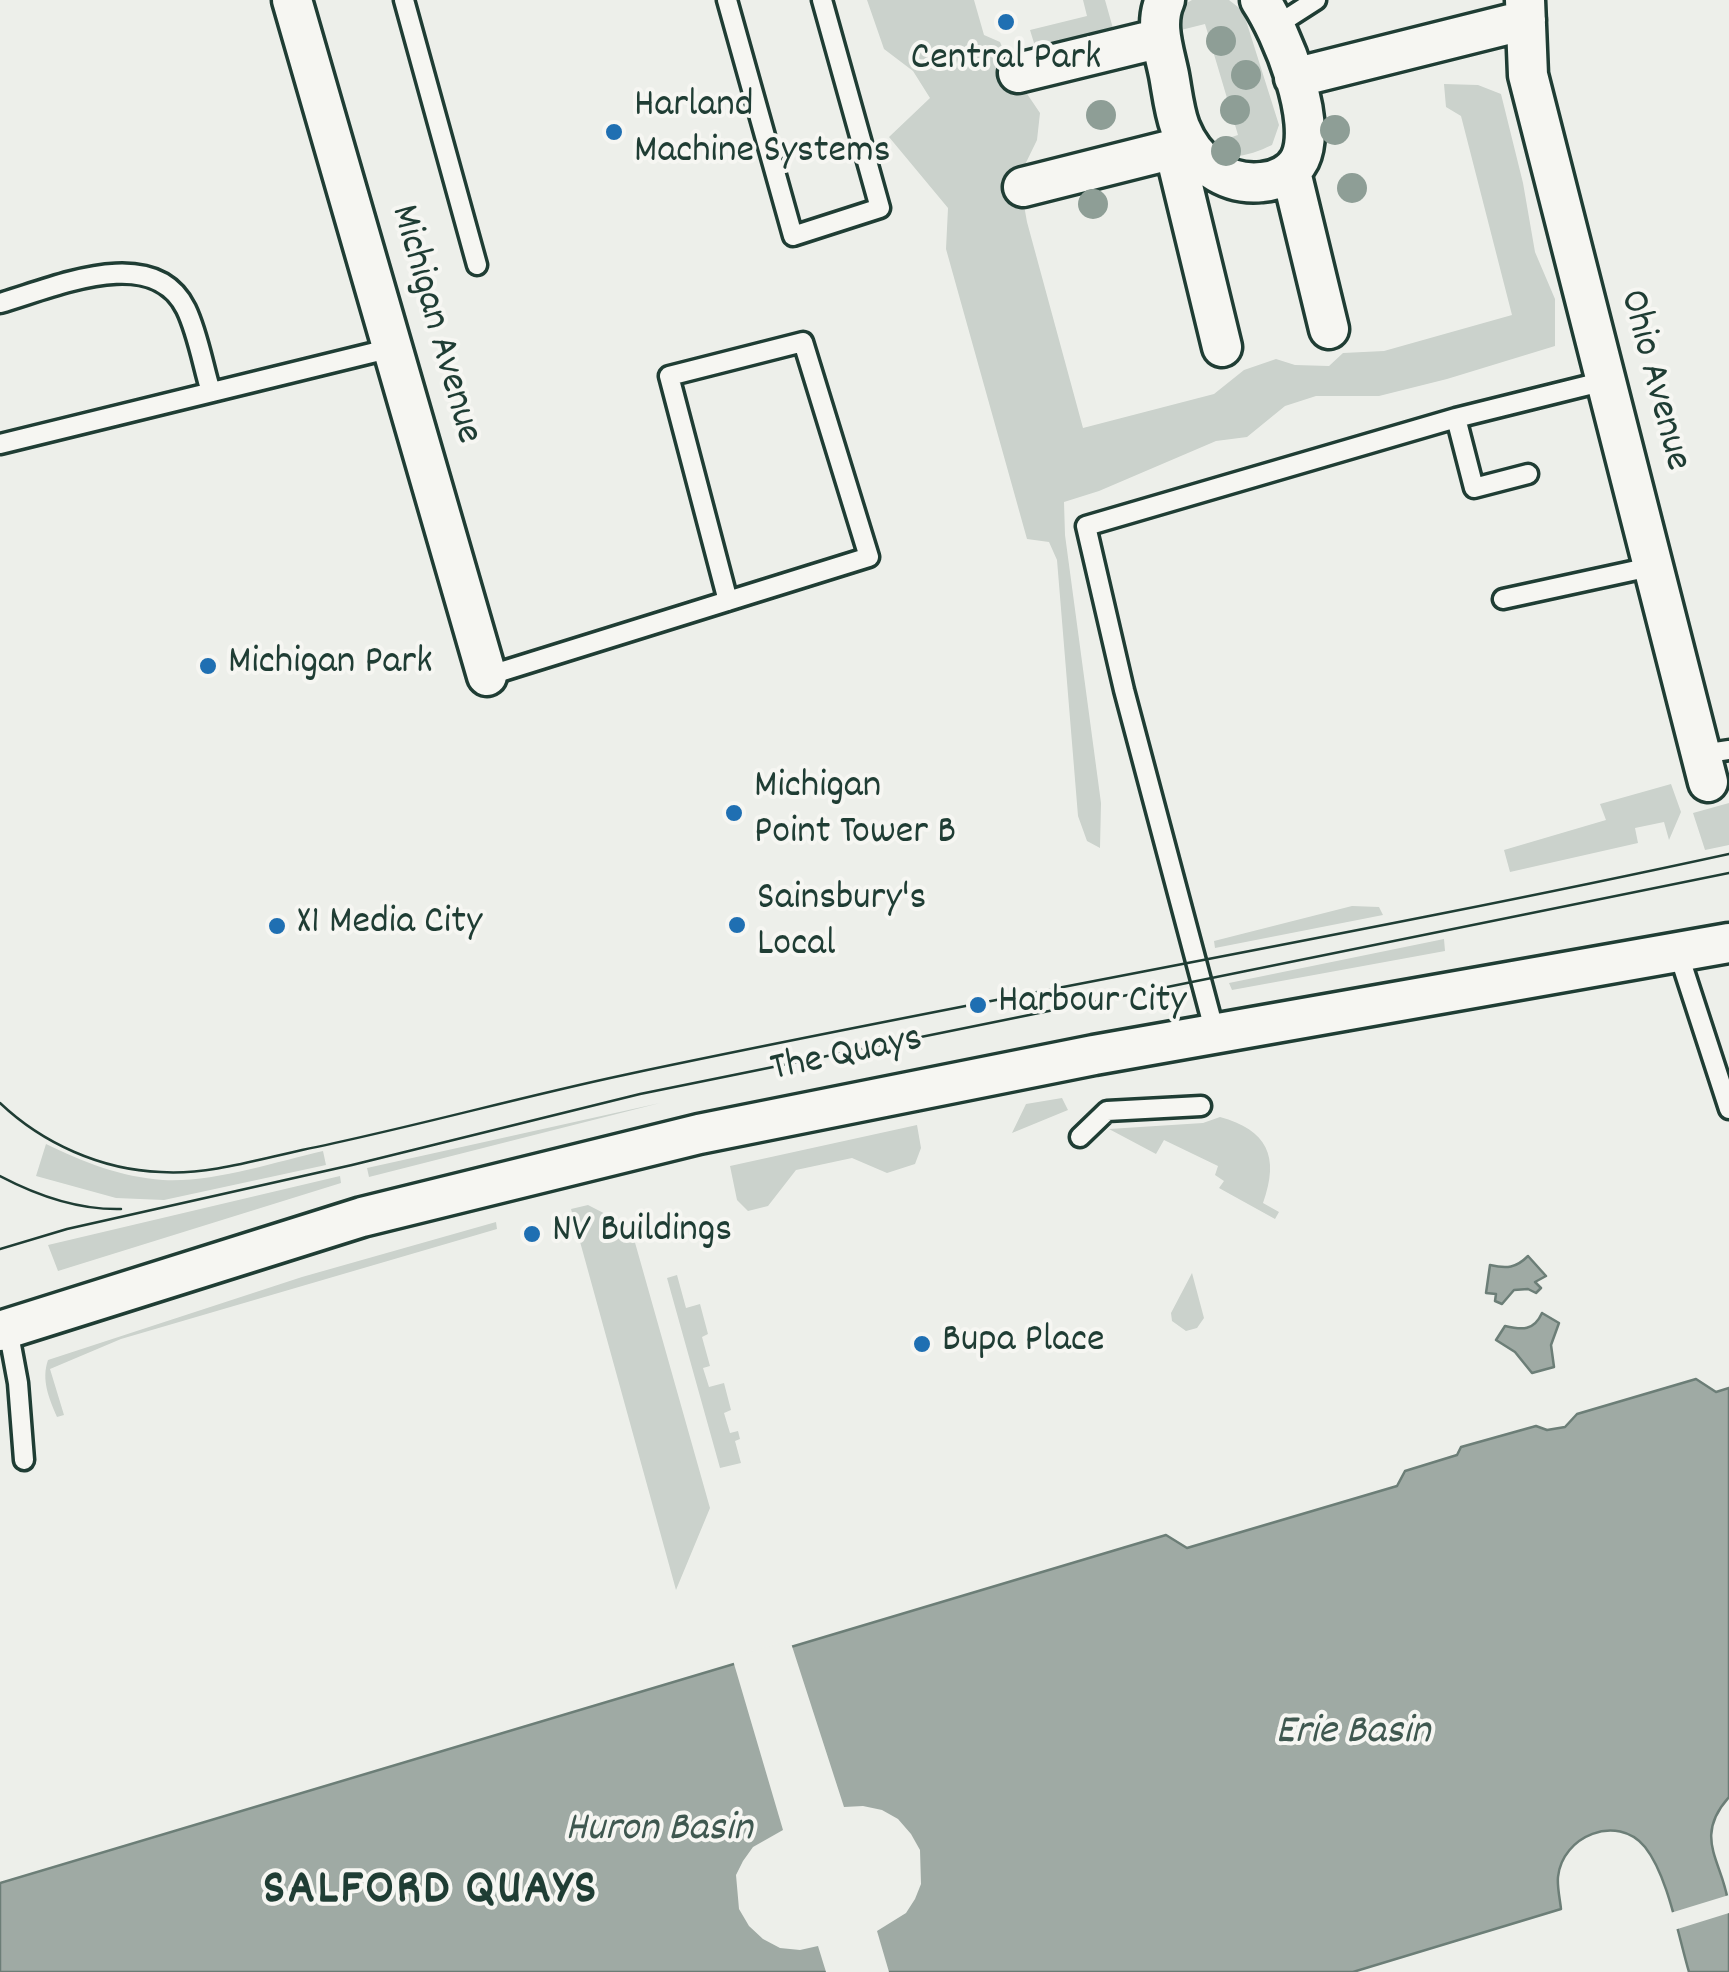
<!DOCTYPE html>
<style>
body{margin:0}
canvas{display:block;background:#edefea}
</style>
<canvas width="1729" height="1972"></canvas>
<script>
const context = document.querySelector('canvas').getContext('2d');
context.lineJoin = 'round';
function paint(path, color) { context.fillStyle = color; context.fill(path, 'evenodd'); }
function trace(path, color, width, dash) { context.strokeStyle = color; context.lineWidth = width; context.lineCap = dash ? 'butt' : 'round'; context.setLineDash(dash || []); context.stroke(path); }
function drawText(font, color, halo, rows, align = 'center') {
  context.font = font + ' Dekko,sans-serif'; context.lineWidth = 8; context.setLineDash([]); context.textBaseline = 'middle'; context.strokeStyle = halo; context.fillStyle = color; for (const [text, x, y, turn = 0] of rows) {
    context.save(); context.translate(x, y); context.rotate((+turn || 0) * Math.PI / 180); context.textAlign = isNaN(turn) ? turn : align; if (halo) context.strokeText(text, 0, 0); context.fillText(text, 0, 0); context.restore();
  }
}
paint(new Path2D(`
 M867,0H974L984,35L1000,42L1013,73L1040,113L1037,140L1019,177L1027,222L1083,428L1214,394L1244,370L1276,359L1295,365L1329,366L1343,353L1384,351L1512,315L1461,116L1446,107L1444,84L1478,85L1501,94L1523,183L1535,252L1555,299V346L1447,379L1379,396H1316L1285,406L1247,437L1216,441L1099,491L1064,502L1065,535L1101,803L1100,848L1087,841L1078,816L1057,560L1049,542L1027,539L946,249L948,208L889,137L930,98L913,71L884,49Z
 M1083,0H1105L1114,32L1038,56L1030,30L1087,16Z
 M1192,0H1229L1243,11L1279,125L1272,145C1251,155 1225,164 1207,145L1238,135L1205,24L1173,32L1183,5Z
 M1671,784L1681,812L1669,840L1664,822L1635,828L1638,843L1510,872L1504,850L1606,820L1600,804Z
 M1729,803V845L1705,850L1693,813Z
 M1352,906L1379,907L1383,915L1215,948L1214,941Z
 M1444,939L1445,951L1232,990L1229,983Z
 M1062,1098L1068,1110L1012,1133L1026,1104Z
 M660,1103L369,1177L367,1168Z
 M1220,1117C1267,1130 1280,1156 1263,1203L1279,1212L1275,1219L1219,1188L1224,1181L1215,1175L1218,1166L1164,1140L1156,1154L1109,1129L1203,1123Z
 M917,1125L921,1148L915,1164L887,1173L852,1158L796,1170L768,1206L748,1211L737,1200L730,1166Z
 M46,1144C83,1162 121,1177 163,1180C212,1183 275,1162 323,1151L326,1165L164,1200L116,1198L36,1176Z
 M340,1176L341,1183L58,1271L48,1245Z
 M588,1205L621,1222L634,1239L710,1508L676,1590L571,1209Z
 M496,1222L497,1229L121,1339L50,1369L64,1415L57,1417C49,1398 41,1380 48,1360L302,1277Z
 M1192,1273L1204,1318L1197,1328L1186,1331L1172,1321L1171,1313Z
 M677,1275L686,1308L700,1304L708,1334L702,1337L710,1366L703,1368L709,1387L724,1383L731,1410L724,1413L730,1433L738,1431L740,1439L735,1441L741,1463L720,1468L667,1278Z`), '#cbd2cc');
const water = new Path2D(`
 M1528,1256L1546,1276L1535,1282L1541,1288L1536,1293L1528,1289L1514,1290L1502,1304L1495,1301L1496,1294L1486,1293L1490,1265C1507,1269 1516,1268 1528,1256Z
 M1542,1313L1559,1323L1551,1345L1554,1367L1532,1373L1515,1352L1496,1340L1505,1326C1522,1330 1534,1331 1542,1313Z
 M1696,1379L1716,1392L1729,1388V1797C1691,1839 1725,1863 1729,1908C1729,1929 1729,1951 1729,1972H1689C1678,1935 1668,1876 1645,1847C1617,1813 1562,1836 1558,1877C1557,1887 1560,1899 1561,1909L1353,1972H0V1883L1166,1535L1187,1548L1397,1486L1405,1471L1457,1455L1461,1447L1536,1426L1547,1430L1565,1427L1577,1414Z`);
paint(water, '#9faaa4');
trace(water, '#6c7e77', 2.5);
paint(new Path2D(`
 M790,1640L844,1807L863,1806L882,1810L898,1819L911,1834L920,1850L921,1884L915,1899L906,1913L877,1931L889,1972H826L818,1946L800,1950L780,1948L763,1939L749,1926L739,1909L736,1875L743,1861L753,1847L783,1830L732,1657Z
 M1729,1895V1913L1671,1931L1667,1914Z`), '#edefea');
const lane = new Path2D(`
 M404,0L477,265
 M727,0L793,236L880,208L822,0
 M1274,27L1316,0
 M0,303C53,288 153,242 186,309C198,334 203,366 211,392
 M1456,418L1474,488L1528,474
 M0,444L392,348
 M1503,599L1655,566
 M487,676L869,557L803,342L669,376L728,601
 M1702,754L1729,750
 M1678,952L1729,1109
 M1215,1033L1124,690L1086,526L1456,418L1605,381
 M1080,1137L1107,1111L1201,1106
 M8,1329L18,1383L24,1460`);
const street = new Path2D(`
 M292,0L487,676
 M1165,0C1154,24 1164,50 1169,75C1172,91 1174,111 1180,127C1194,162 1225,186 1262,182C1277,181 1293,173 1300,159C1318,121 1282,33 1260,0
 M1525,0L1528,75L1708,782
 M1018,73L1161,38
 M1294,78L1526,20
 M1291,172L1329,329
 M1023,187L1174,149L1222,347
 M0,1331L362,1217L699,1134L1094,1055L1729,943`);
trace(lane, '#1f3d34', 25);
trace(street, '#1f3d34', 45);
trace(lane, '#f6f6f2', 18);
trace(street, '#f6f6f2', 38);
trace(new Path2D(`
 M0,1103C42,1143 101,1170 161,1172C208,1175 256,1160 302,1150C410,1128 516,1098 624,1075C991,997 1362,934 1729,854
 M0,1176C38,1196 78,1210 121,1209
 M0,1249L67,1229L352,1165L640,1094L1729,873`), '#1f3d34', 2.5);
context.fillStyle = '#8e9e96';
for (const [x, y] of [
 [1221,41],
 [1246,75],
 [1235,110],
 [1101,115],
 [1335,130],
 [1226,151],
 [1352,188],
 [1093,204]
]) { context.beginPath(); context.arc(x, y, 15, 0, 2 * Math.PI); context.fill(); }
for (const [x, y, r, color] of [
 [1006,22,10,"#1f6fb2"],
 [614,132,10,"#1f6fb2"],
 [208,666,10,"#1f6fb2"],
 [734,813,10,"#1f6fb2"],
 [737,925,10,"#1f6fb2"],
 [277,926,10,"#1f6fb2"],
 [978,1005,10,"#1f6fb2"],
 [532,1234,10,"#1f6fb2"],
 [922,1344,10,"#1f6fb2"]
]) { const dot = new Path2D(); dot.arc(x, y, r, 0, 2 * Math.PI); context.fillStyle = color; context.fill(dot); trace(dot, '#f6f6f2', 4); }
drawText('40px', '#1f3d34', '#f6f6f2', [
 ["Central Park",1006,62,"center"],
 ["Harland",634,109],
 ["Machine Systems",634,155],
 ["Michigan Park",228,666],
 ["Michigan",754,790],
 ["Point Tower B",754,836],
 ["Sainsbury's",757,902],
 ["Local",757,948],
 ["X1 Media City",297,926],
 ["Harbour City",998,1005],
 ["NV Buildings",552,1234],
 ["Bupa Place",942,1344]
], 'left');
drawText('40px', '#1f3d34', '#f6f6f2', [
 ["Michigan Avenue",433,325,74],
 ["Ohio Avenue",1652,381,75],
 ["The Quays",847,1057,-12]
]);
drawText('italic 42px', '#3f5850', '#f6f6f2', [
 ["Erie Basin",1353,1735],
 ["Huron Basin",659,1832]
]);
context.letterSpacing = '2.5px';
drawText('bold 50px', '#1f3d34', '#f6f6f2', [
 ["SALFORD QUAYS",431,1894]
]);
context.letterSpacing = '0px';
</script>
